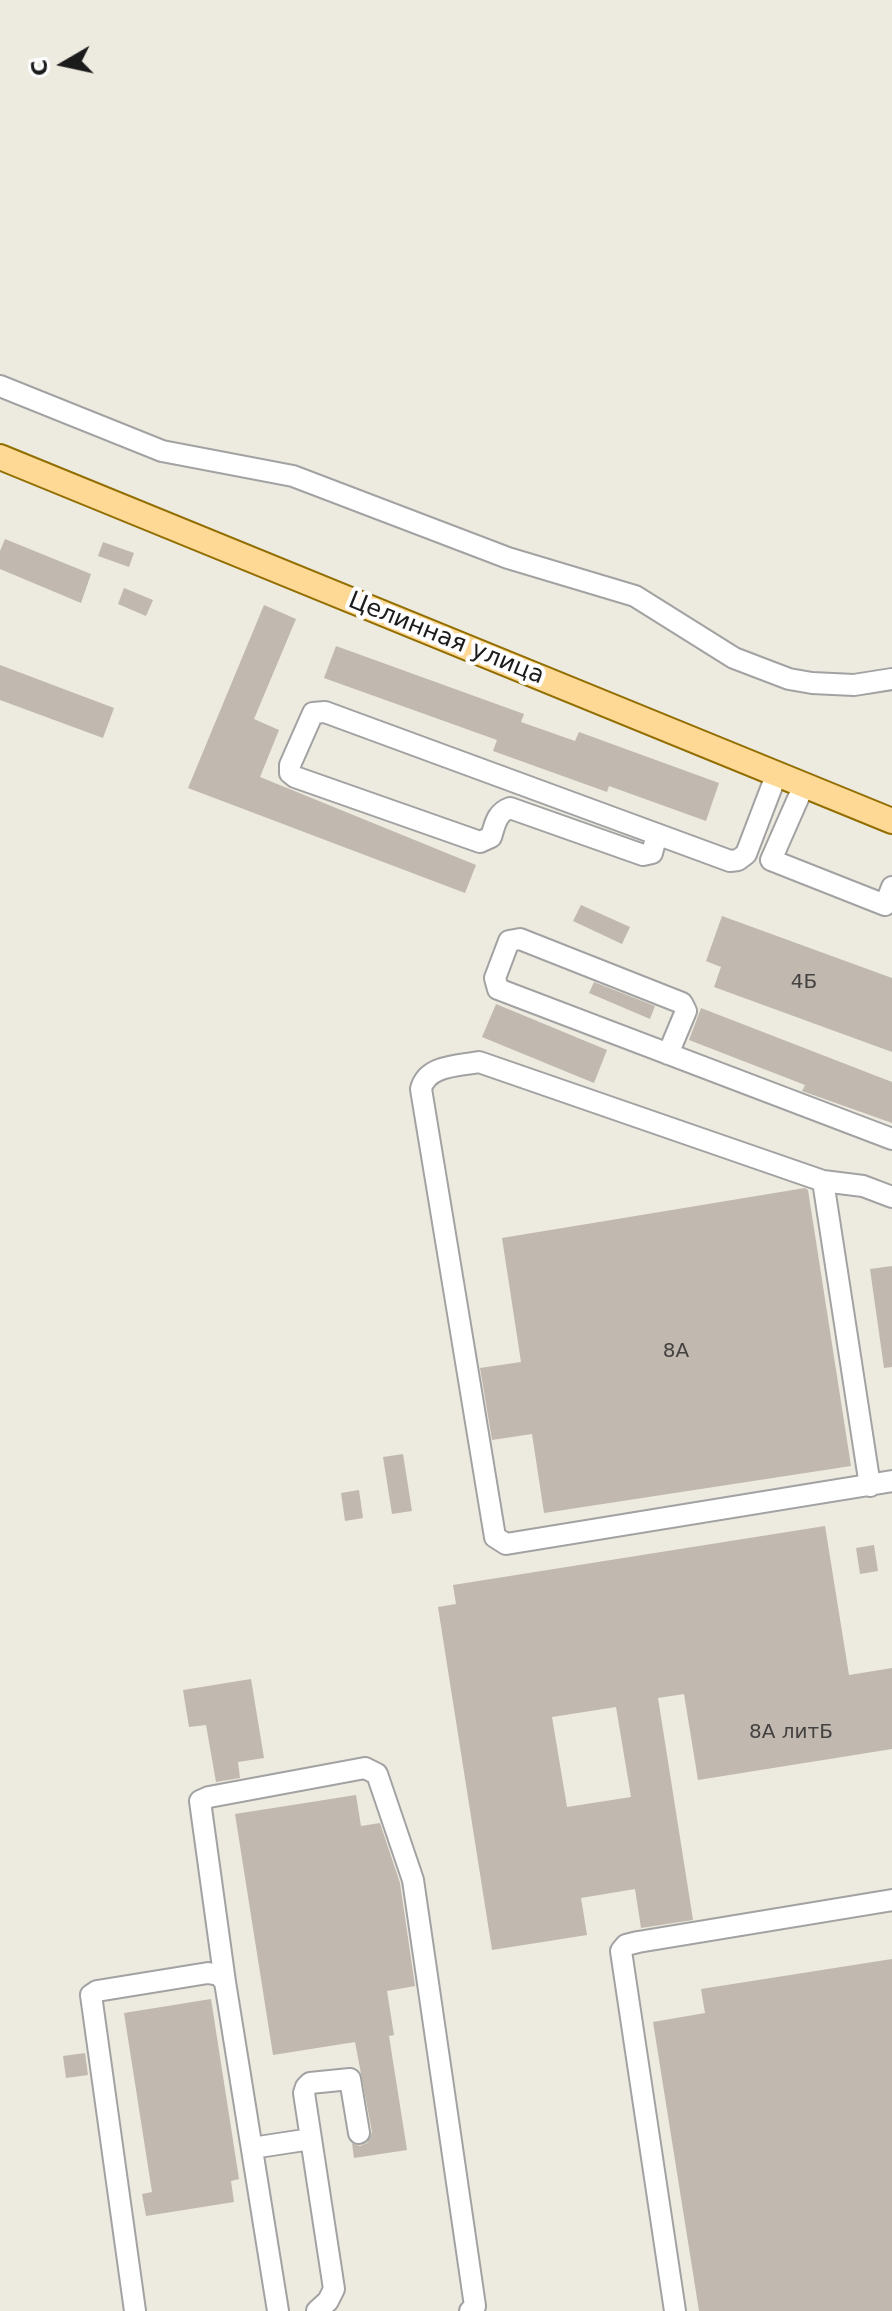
<!DOCTYPE html>
<meta charset="utf-8">
<style>
body{margin:0}
#map{position:relative;width:892px;height:2311px;overflow:hidden;background:#edeae0;font-family:"DejaVu Sans",sans-serif}
canvas{display:block}
.north{position:absolute;left:24px;top:24px;width:80px;height:80px;-webkit-text-stroke:6px #fff;paint-order:stroke;rotate:261deg;font-size:22px;font-weight:700;line-height:32px;text-align:center;color:#1b1b1b}
.north::after{content:'';display:block;margin:auto;width:28px;height:36px;background:#1b1b1b;clip-path:polygon(50% 0,100% 100%,50% 72%,0 100%)}
</style>
<div id="map">
<canvas width="892" height="2311"></canvas>
<div class="north">С</div>
</div>
<script>
const context = document.querySelector('canvas').getContext('2d');
context.lineJoin = 'round';
function paint(path, color) { context.fillStyle = color; context.fill(path, 'evenodd'); }
function trace(path, color, width, dash) { context.strokeStyle = color; context.lineWidth = width; context.lineCap = dash ? 'butt' : 'round'; context.setLineDash(dash || []); context.stroke(path); }
function drawText(font, color, halo, rows, align = 'center') {
  context.font = font + ' "DejaVu Sans",sans-serif'; context.lineWidth = 8; context.setLineDash([]); context.textBaseline = 'middle'; context.strokeStyle = halo; context.fillStyle = color; for (const [text, x, y, turn = 0] of rows) {
    context.save(); context.translate(x, y); context.rotate((+turn || 0) * Math.PI / 180); context.textAlign = isNaN(turn) ? turn : align; if (halo) context.strokeText(text, 0, 0); context.fillText(text, 0, 0); context.restore();
  }
}
paint(new Path2D(`
 M5,539L91,574L81,603L0,569V551Z
 M103,542L134,553L129,567L98,556Z
 M124,588L153,600L146,616L118,604Z
 M264,605L296,619L254,719L279,730L260,777L476,865L465,893L188,788Z
 M336,646L524,714L521,722L575,741L579,732L719,783L706,821L609,786L607,792L493,751L497,740L324,678Z
 M0,665L114,708L103,738L0,700Z
 M581,905L630,927L622,944L573,921Z
 M722,916L892,978V1052L714,987L721,967L706,961Z
 M594,982L655,1006L650,1019L589,993Z
 M496,1004L607,1050L594,1083L482,1037Z
 M701,1008L892,1082V1123L802,1091L805,1085L689,1040Z
 M805,1188L808,1190L851,1466L544,1513L532,1434L492,1440L480,1368L521,1362L502,1238Z
 M892,1266V1367L884,1368L870,1269Z
 M403,1454L412,1511L392,1514L383,1457Z
 M359,1490L363,1518L345,1521L341,1493Z
 M825,1526L849,1675L892,1668V1749L698,1780L684,1694L658,1698L693,1920L641,1928L635,1889L581,1898L587,1935L492,1950L438,1607L456,1604L453,1585ZM616,1707L631,1797L567,1807L552,1717Z
 M874,1545L878,1571L860,1574L856,1548Z
 M251,1679L264,1758L238,1762L240,1778L216,1782L206,1725L189,1727L183,1690Z
 M356,1795L361,1826L380,1823L400,1883L415,1986L387,1991L394,2035L389,2036L407,2150L354,2158L352,2143L360,2146L367,2143L372,2132L355,2042L273,2055L235,1814Z
 M892,1959V2311H699L653,2022L705,2013L701,1989Z
 M211,1999L239,2179L231,2181L234,2202L146,2216L142,2194L152,2192L124,2013Z
 M85,2053L88,2075L66,2078L63,2056Z`), '#c1b8b0');
const minor = new Path2D(`
 M0,386L162,451L293,476L508,558L635,596L734,658L789,679L812,683L854,685L892,679
 M804,785L771,860L885,905L892,887
 M657,834L652,853L643,855L510,808C496,813 495,825 491,837L480,842L295,777L290,773V765L313,713L325,712L730,861L738,860L746,854L777,773
 M668,1054L686,1011L682,1003L520,939L509,941L495,978L498,989L892,1139
 M823,1181L870,1486
 M892,1197L863,1186L823,1181L479,1062C458,1066 427,1065 421,1089L495,1537L506,1544L892,1481
 M225,1982L200,1801L209,1797L365,1768L377,1774L413,1880L475,2306L470,2311
 M252,2148L311,2139
 M135,2311L91,1995L97,1991L208,1973L219,1975L225,1982L278,2311
 M317,2311L328,2301L334,2289L304,2093L306,2087L310,2083L350,2079L359,2133
 M675,2311L621,1951L626,1945L638,1942L892,1900`);
const major = new Path2D(`
 M0,457L892,821`);
trace(minor, '#a2a2a2', 24);
trace(major, '#926e00', 28);
trace(minor, '#fff', 20);
trace(major, '#fdd995', 24);
drawText('20px', '#444240', null, [
 ["4Б",804,983],
 ["8А",676,1352],
 ["8А литБ",791,1733]
]);
drawText('24px', '#1b1b1b', '#fff', [
 ["Целинная улица",446,639,22]
]);
</script>
